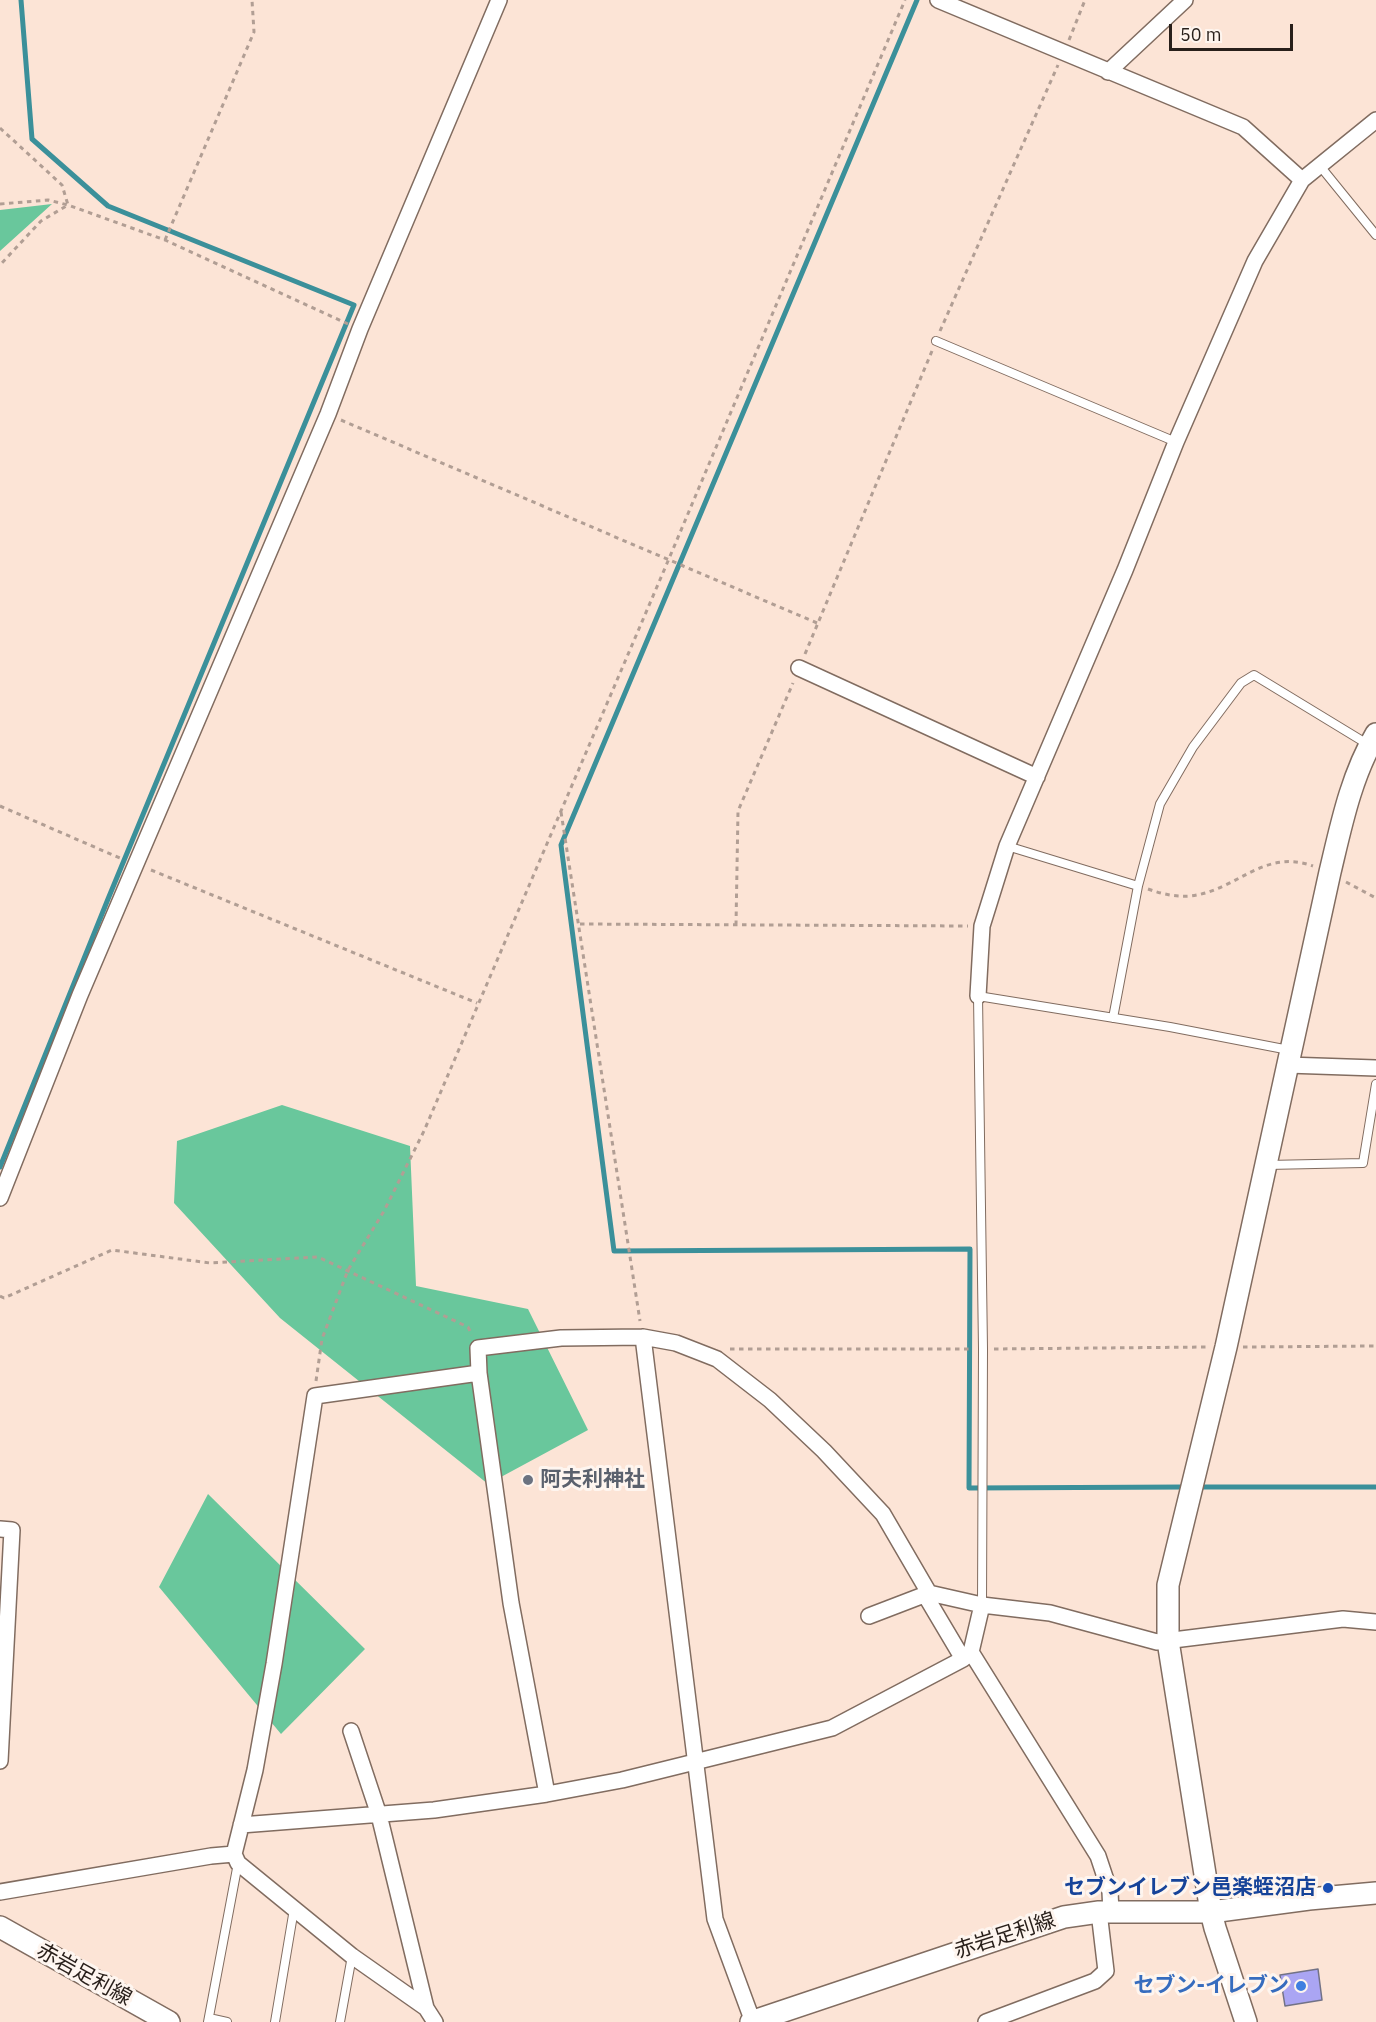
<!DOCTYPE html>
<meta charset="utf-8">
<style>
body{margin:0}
#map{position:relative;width:1376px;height:2022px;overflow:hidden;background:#fce4d6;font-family:"IBM Plex Sans",sans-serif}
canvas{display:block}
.scale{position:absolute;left:1169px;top:24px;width:124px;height:27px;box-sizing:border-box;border:3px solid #281f1a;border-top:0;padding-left:8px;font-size:18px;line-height:21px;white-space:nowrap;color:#281f1a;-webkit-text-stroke:4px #fef5ef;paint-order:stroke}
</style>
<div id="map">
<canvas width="1376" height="2022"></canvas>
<div class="scale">50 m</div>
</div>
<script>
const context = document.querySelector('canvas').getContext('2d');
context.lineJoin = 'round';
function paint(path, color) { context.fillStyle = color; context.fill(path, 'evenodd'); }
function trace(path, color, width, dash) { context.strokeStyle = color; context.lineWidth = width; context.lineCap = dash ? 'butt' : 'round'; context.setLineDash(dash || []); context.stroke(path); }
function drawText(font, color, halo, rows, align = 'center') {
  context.font = font + ' "IBM Plex Sans","Noto Sans JP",sans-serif'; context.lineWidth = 6; context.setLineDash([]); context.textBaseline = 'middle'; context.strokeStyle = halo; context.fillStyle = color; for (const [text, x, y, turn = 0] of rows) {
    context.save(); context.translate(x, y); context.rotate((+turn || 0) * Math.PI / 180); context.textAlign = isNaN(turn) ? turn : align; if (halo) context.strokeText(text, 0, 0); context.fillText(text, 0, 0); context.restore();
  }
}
paint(new Path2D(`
 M52,204L0,251V210Z
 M282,1105L410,1146L416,1286L528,1309L588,1430L488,1484L280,1318L174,1203L177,1141Z
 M208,1494L365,1649L281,1734L159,1587Z`), '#69c79c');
trace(new Path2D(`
 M917,0L561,845L614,1251L970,1249L969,1488L1186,1487
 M0,1167L108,899L354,305L108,206L32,139L21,0
 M1195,1487H1376`), '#3b909a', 5);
const building = new Path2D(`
 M1318,1969L1322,2000L1285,2006L1280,1975Z`);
paint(building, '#aaa5f3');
trace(building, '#727286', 1.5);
const lane = new Path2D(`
 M1320,166L1376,235
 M936,341L1176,442
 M1007,846L1138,886L1160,804L1193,747L1241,683L1254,675L1369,745
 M1113,1018L1138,886
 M1267,1165L1363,1163L1376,1084
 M982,1605L983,1349L978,996L1170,1027L1289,1050
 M209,2018L227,2022
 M208,2022L238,1863
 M275,2022L294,1909
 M340,2022L352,1956`);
const street = new Path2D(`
 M938,0L1243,127L1302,180
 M1108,72L1185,0
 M799,668L1037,777
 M978,996L982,926L1007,846L1125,570L1176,442L1255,261L1302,180L1376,120
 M1287,1065L1376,1068
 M0,1198L80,995L328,414L360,329L499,0
 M643,1337L715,1919L753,2022
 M0,1529L12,1530L0,1761
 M925,1595L963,1659
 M869,1616L929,1593
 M971,1652L1098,1856L1110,1892L1111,1912
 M351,1731L379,1815L426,2008
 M547,1794L511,1603L479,1373L478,1348L561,1338L643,1337L676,1343L717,1359L770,1400L824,1451L883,1514L929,1593L982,1605L1050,1613L1157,1642L1343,1619L1376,1622
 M241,1825L434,1810L547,1794L622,1780L832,1728L963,1659L971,1652L982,1605
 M0,1892L211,1856L234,1854
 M435,2022L426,2008L352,1956L238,1863L234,1854L255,1770L274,1664L315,1396L479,1373
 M986,2022L1095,1981L1106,1971L1099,1912`);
const secondary = new Path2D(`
 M0,1927L169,2022
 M751,2022L1064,1917L1099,1912H1211L1309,1899L1376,1893
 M1246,2022L1215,1928L1211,1912L1168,1641V1585L1226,1347L1330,872C1341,826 1351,776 1376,734`);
trace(lane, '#816c60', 10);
trace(street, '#816c60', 18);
trace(secondary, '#816c60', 24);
trace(new Path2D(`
 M1069,40L1085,0
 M0,128L62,185L68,205L41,221L0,265
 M0,204L48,200L68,205L165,240L348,324
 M165,240L254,32L252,0
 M940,331L1058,65
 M341,420L817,623
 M805,654L932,351
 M0,806L122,859
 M561,812L640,1321
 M151,870L477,1003
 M1346,882L1376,898
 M1148,889C1162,894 1175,897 1190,896C1237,891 1263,848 1313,866
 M580,924L968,926
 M736,925L738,811L793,683
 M0,1296L4,1298L112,1250L210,1263L318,1257L468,1327L472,1335
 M1243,1347L1376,1346
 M730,1349H972
 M994,1349L1206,1347
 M316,1381L322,1339L348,1270L384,1211L424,1131L668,561L905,0`), '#b19e94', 3, [4.5, 4.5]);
trace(lane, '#fff', 8);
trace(street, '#fff', 15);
trace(secondary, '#fff', 21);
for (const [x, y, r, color] of [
 [528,1480,6,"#6b7280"],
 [1328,1888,6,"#1a4fb4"],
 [1301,1986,6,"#3f7fe0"]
]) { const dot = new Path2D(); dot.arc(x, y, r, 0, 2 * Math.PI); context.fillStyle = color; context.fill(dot); trace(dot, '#fef5ef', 2); }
drawText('bold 21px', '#5b616d', '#fef5ef', [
 ["阿夫利神社",540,1480]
], 'left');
drawText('bold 21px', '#164399', '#fef5ef', [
 ["セブンイレブン邑楽蛭沼店",1316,1888]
], 'right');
drawText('21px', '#281f1a', '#fef5ef', [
 ["赤岩足利線",1005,1936,-18],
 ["赤岩足利線",84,1975,29]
]);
drawText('bold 21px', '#366cbe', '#fef5ef', [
 ["セブン-イレブン",1289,1986]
], 'right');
</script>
